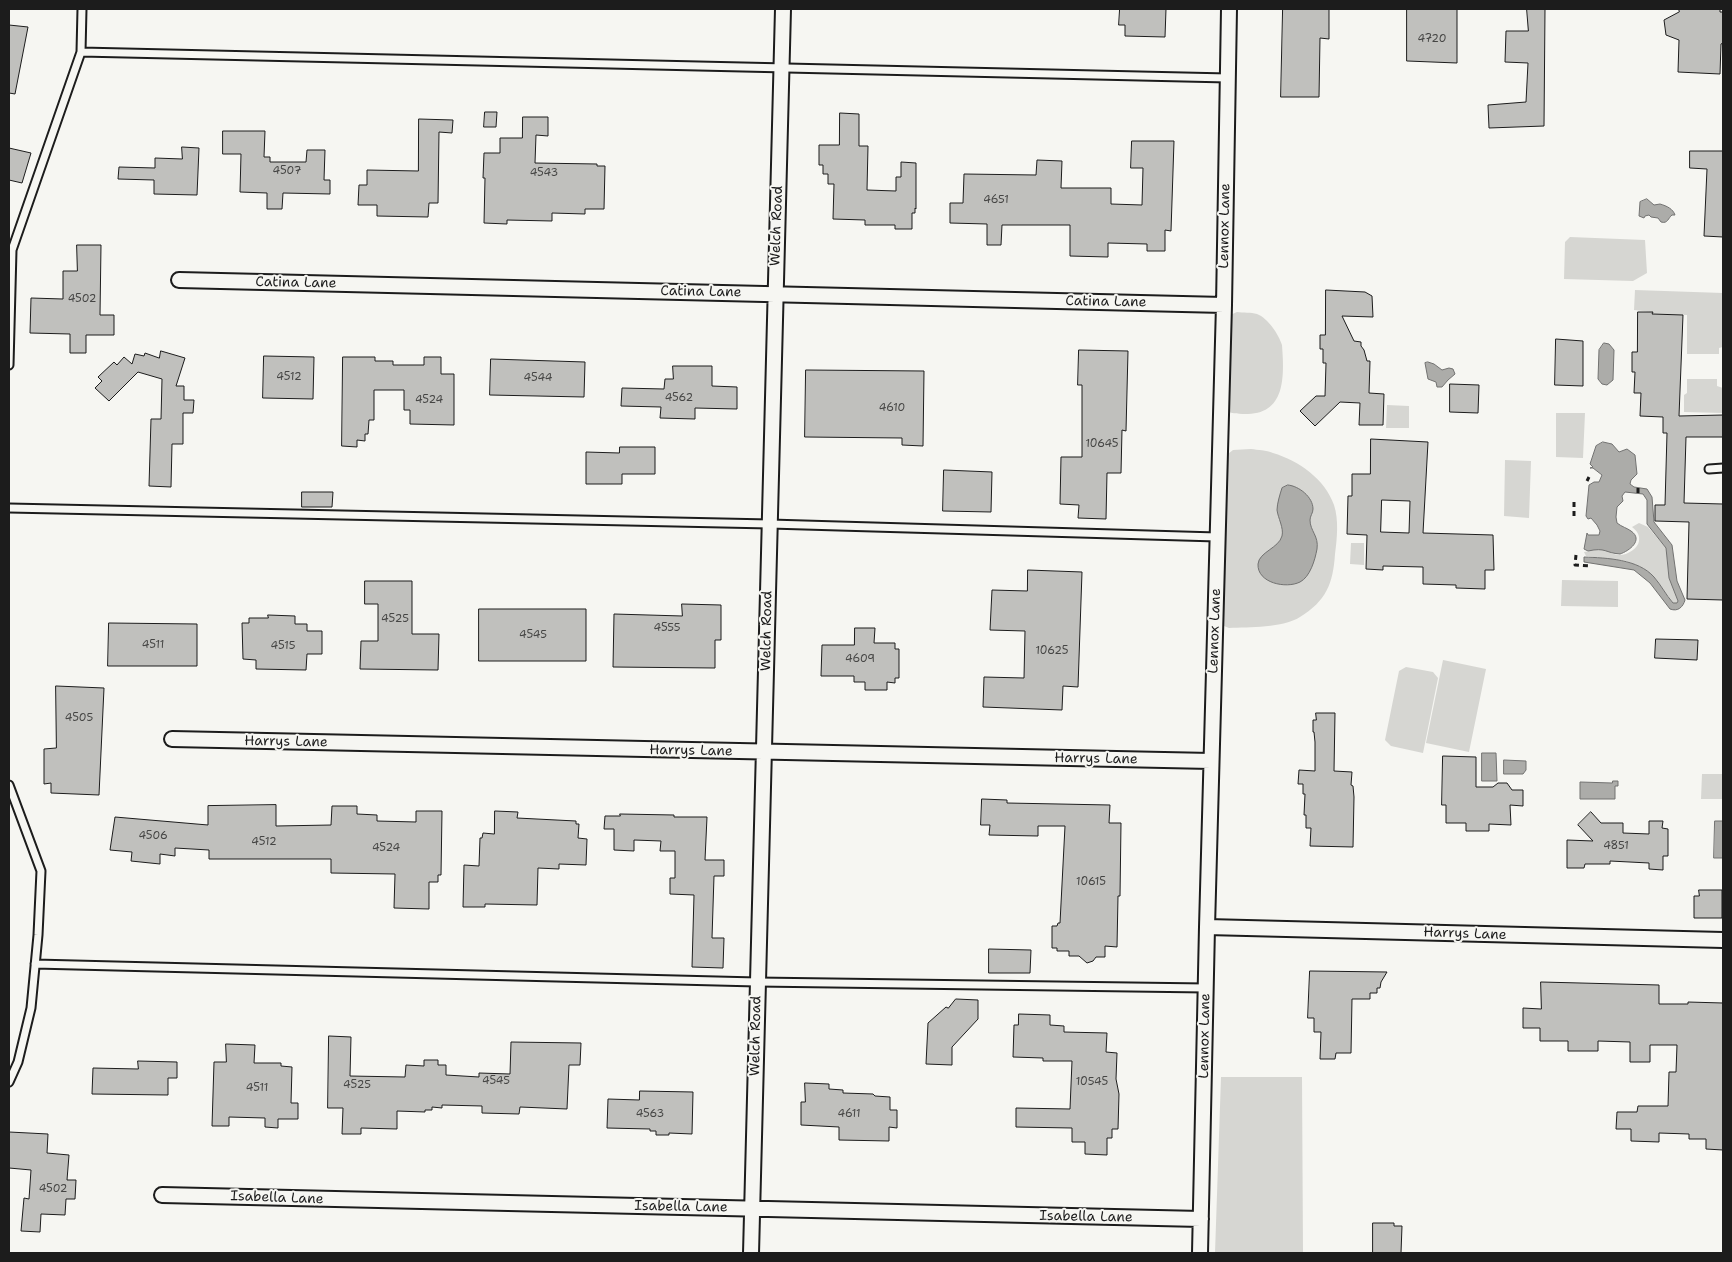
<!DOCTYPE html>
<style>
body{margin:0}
#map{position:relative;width:1732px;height:1262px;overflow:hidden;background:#f6f6f2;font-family:"Shantell Sans",sans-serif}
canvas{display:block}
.frame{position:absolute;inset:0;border:10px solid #1c1c1c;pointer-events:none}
</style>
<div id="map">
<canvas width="1732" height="1262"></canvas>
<div class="frame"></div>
</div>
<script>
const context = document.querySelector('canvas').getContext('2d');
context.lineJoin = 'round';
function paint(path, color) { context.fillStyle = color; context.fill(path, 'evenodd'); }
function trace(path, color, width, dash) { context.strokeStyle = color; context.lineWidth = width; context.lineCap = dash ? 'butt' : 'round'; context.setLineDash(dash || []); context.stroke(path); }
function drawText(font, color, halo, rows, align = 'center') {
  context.font = font + ' "Shantell Sans",sans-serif'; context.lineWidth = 4; context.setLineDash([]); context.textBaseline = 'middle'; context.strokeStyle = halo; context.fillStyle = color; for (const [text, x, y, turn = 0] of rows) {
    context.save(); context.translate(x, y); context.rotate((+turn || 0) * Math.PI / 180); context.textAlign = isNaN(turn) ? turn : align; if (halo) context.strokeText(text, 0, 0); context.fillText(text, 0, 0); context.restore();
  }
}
paint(new Path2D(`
 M1570,237L1645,240L1647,273L1633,281L1564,279L1565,242Z
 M1635,290L1723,293V347L1719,348V354H1687V315L1652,314V312L1634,310Z
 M1237,312C1243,313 1251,312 1257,314C1268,318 1279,335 1282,345C1284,373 1287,413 1248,414C1240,414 1233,414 1226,411L1228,316Z
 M1687,379H1717V386L1723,388V413L1684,412V395L1687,393Z
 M1387,405L1409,406V428H1386Z
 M1556,413H1585L1583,458L1556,457Z
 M1251,449C1258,450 1266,450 1273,453C1299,461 1325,479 1334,505C1339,520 1337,539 1335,554C1333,584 1326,601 1300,617C1283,628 1249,627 1229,628L1224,626L1220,582L1224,457L1233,450Z
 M1505,460L1531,461L1529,518L1504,516Z
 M1639,523L1648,527L1666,548L1669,578L1678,599L1677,603H1673L1655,578L1641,567L1626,561L1586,556L1584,552C1589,552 1594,549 1599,549C1606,549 1611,554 1618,555C1626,556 1638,549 1639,541C1640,535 1637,531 1632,527Z
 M1351,543H1364V565L1350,564Z
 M1562,580L1618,581V607L1561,606Z
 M1443,660L1486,669L1469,752L1426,743Z
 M1406,667L1433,672L1438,678L1423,753L1391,746L1385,740L1399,671Z
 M1702,774H1723V799H1701Z
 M1221,1077H1302L1303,1253H1215Z`), '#d6d6d2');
const water = new Path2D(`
 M1647,199L1654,205L1660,204C1667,206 1673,209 1675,215H1672C1668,218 1668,224 1661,222L1658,218L1651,217L1649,215L1645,216L1644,218L1639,216L1640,202Z
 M1604,343L1609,344L1614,350L1613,380L1607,385L1602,384L1598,379L1599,350Z
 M1428,362L1434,364L1442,370L1449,368L1453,369L1455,374L1448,380L1442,387H1437L1436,382L1428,379L1425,363Z
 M1603,442L1612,444L1619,452L1627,449L1635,455L1637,474L1631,480L1630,484L1634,487L1647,489L1652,497L1654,522L1672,545L1677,581L1685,600C1683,607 1678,612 1670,609L1650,583L1634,570L1584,562V557C1607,558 1638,559 1654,577C1661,585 1666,595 1673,603H1677L1678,601L1669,578L1666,548L1647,524V500L1643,494L1625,492L1622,496L1623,501L1617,507L1616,517L1617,523C1622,527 1627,528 1631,531C1644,540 1629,551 1620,554C1605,553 1606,547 1588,551L1584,549L1587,533L1588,535H1599L1600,531L1597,525L1591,518L1588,519L1586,516L1589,485L1594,482H1599L1602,475L1593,468H1590L1593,467L1590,464L1596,446Z
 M1288,485C1299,486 1313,497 1313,509C1313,513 1310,516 1310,520C1310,531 1319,536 1317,549C1315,560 1310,577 1300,582C1286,589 1257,583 1258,564C1259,552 1279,548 1282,536C1284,528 1278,518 1277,510C1277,504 1280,494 1282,488Z
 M1482,753H1496L1497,781H1482Z
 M1504,760L1526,761V770L1523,774H1504Z
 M1613,781H1618V786H1615V799H1580V782L1612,783Z
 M1715,821H1723V858H1714Z`);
paint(water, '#acaca9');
trace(water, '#727271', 1);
const building = new Path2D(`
 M1120,9H1166L1165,37L1125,36V25H1119Z
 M1283,9H1329V39L1320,38L1319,97H1281Z
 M1407,9H1457V63L1407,61Z
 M1527,9H1545L1544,126L1489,128L1488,105L1526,102L1528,63L1505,62L1506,31H1528Z
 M1679,9H1720V12H1723V43L1721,44L1720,74L1678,72L1679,40L1666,35L1664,20L1679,12Z
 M9,25L28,27L15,94L9,93Z
 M485,112H497L496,127H484Z
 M840,113L859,114V146H868L867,190L896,191V177H901V162L916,163V209L915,208V213H912V229H895V225H865V220L833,219L834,184H828V174H823V165H819V145H839Z
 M523,117H548V136L536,135L535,163L597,164V166H605L604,209H585V214L552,213V221L507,220V224L484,223L485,178H483L484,153H500V138H522Z
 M419,119L453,120L452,133L439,132L438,203H429L428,217L377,216V205H358L359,185H367V170L418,171Z
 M223,131H265L264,157H270V162H306L307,150H325L324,180H330V194L283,193L282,209H267V193L240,192L241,154H223Z
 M1132,141H1174L1171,231L1165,230V251H1147V244L1108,243V257L1070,256V225H1002L1001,245H987V224L950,223V203H963L964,174L1036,175L1037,160L1062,161L1061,188H1111V204L1142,205L1143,168H1131Z
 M182,147L199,148L197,195L154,194V180L118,179L119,167L155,168V158L182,159Z
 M9,148L31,153L22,183L9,180Z
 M1690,151H1723V237L1704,236L1707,169L1690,168Z
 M77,245H101L100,315H114V335H86V353H70V334L30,333L31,298L63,299V271H77Z
 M1326,290L1365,292L1372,296L1373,317L1342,316L1354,341L1361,342V346L1364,350L1367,361H1370L1369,393L1384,394L1383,425H1359L1360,403L1340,402L1315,426L1300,411L1316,396H1325L1326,363H1323V349H1320V335H1325Z
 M1638,312H1653L1652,314L1683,315L1679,416L1723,415V437H1686L1684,503L1723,504V600L1687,599L1689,522L1655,521V505H1665L1667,433H1663V417L1640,416L1641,393H1634L1635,372H1632V352H1637Z
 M1556,339L1583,341V386L1555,385Z
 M1079,350L1128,351L1126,431L1122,430L1121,473H1107L1106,519L1078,518L1079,505L1060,504L1061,457H1082V385H1078Z
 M161,351L185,358L176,386H184V400H194L193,413H183V444H172L171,487L149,486L151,419H161L162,379L138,372L109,401L95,388L102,381L98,377L114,362L117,365L124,357L132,364L135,354L144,356L145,353L159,358Z
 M264,356L314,357L313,399L263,398Z
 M343,357H375V361H393V365H424V357H441V374H454V425L410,424V410H404V390H374V420H369L368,434H365V441L357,440V447L342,446Z
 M491,359L585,362L584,397L490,395Z
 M673,366H712V386L737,387V409L695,408V419L660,418L661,407L621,406L622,388L664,389L665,379H673Z
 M806,370L924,371L923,446L902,445V438L805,437Z
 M1450,384L1479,385L1478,413L1450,412Z
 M1371,439L1428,442L1423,533L1493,535L1494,570H1485V589L1456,588V585L1423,584V567L1383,566V570L1366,569L1367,535L1347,534L1348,496H1352V474H1370ZM1382,500L1410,501L1409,533L1381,532Z
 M620,447H655V474H622V484H586V452L619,453Z
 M944,470L992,472L991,512L943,511Z
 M302,492H333L332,507H302Z
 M1028,570L1082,572L1078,687L1063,686L1062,710L983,707L984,677L1024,678L1025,631L990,630L992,590L1027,591Z
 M365,581H412V634H439L438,670L360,669L361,641H378V604H365Z
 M682,604L721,605V640H715V668L613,667L614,614L682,616Z
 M479,609H586V661H479Z
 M268,615L295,616V624H307V631H322V654H307L306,670L256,669V660L243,659L242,623H249V618H268Z
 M109,623L197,624V666H108Z
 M855,628H875L874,643H895V649H899V678H895V683L887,682V690H865V682H854V676H821L822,645H854Z
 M1656,639L1698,640L1697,660L1655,658Z
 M56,686L104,688L99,795L51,793V783L44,784V749L56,748Z
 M1316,713H1335L1334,771L1352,772L1351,785L1353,786L1354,797L1353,847L1310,846L1311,828H1306V815H1304L1305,794H1303V784H1298L1299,770L1315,771V742L1314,732H1313V720H1316Z
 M1443,756L1476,757V787H1493L1498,783H1507L1512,790H1523V806L1510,805L1511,825L1489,824V831H1466V823H1446V805H1442Z
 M982,799L1007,800V803L1110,805L1109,823H1121L1120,896H1118L1117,947L1105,946V957H1096L1093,961L1087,963L1079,956H1069V951H1057V948H1052V926H1057L1058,923H1060L1065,826H1038V836L989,835L990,825H981Z
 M276,805V826L331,825L332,806H357V814L377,815V821L416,822V811H442L441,875H438V882H429V909L394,908L395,874L331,873V859H209V850L175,848V856L160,854V864L131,861L132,852L110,850L115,817L208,825V806Z
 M495,811L518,812L517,818L576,821V824H579L578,838L587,839L586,865L559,864V869L538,868L537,905L485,904V907H463L464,865L479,866L480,838H482L483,833L494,834Z
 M1591,812L1601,823H1623V833L1649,834V821H1663L1662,828L1668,829V856H1663V870L1649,869V863L1610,861V864H1585L1584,868H1567V840L1593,841L1578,825Z
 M620,814L674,815V817H707L705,860H724V876H714L712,938H724L723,968L692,967L694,895L670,894V878H675V851H660L661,841L634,840V851L614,850V829H604L605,816H620Z
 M1699,890H1722V918H1694V896H1699Z
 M989,949L1031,950L1030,973H989Z
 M1310,971L1387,972L1381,982L1380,988H1377V993H1370V999H1352L1351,1053H1336L1335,1059H1320L1321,1032H1314V1018H1308Z
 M1541,982L1659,985V1004H1688V1002L1723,1003V1150L1706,1149V1139H1689V1134L1659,1133V1142L1631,1141V1129H1616L1617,1112H1637L1638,1106H1668L1669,1072H1676L1677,1045H1650V1062H1630V1042L1598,1041V1051H1568V1041H1540V1028H1523V1008L1541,1009Z
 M956,999L978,1000V1019L952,1047V1065L926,1064L928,1023L946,1007L948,1008Z
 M1019,1014L1050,1015V1025L1064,1026V1032L1107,1033L1106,1052L1117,1053L1116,1079L1119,1094L1118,1129H1112V1138H1107V1155L1085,1154V1142H1072V1128L1016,1127V1108L1070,1109L1072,1061H1043V1058L1013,1057L1014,1025H1018Z
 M329,1036L351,1037L350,1076L405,1077L406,1065L424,1066V1060H438V1065H446V1075L479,1077V1073L510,1074L511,1042L581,1043L580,1065H569L567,1109L520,1107L519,1114L482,1113V1106L442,1105V1108L432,1107V1110H425V1112L397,1111V1129L361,1128V1134H342L343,1108H328Z
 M226,1044L255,1045L254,1063H281V1066L292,1067L291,1103H298V1119H278V1128L265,1127V1118L229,1117V1126H212L214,1062H226Z
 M138,1061L177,1062V1078H168V1095L92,1094L93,1068L138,1069Z
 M805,1083L829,1084V1089L843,1090V1093L873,1094L875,1096L890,1097V1110H897V1128L889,1127V1141L839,1140V1127L801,1125V1102H805Z
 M640,1091L693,1092L692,1134L669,1133V1135H656V1131H650V1129L607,1128L608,1099L639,1100Z
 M9,1132L48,1134L47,1153L69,1155L67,1180H76L75,1199H66L65,1215L41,1214L40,1232L21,1231L24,1198L29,1199L31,1170L9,1168Z
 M1373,1223H1394V1226H1402L1401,1253H1373Z`);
paint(building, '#c0c0bd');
trace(building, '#1c1c1c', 1);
const lane = new Path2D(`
 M81,52L1228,78
 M9,365L12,250L81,52L82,9
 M1709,469L1723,468
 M9,508L770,524L1217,537
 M9,785L41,871L38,935L31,1008L18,1062L9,1082
 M35,964L757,982L1206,988`);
const street = new Path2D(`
 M179,280L1224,305
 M172,739L1211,761
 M1207,927L1723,940
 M162,1195L1201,1219
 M751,1253L783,9
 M1200,1253L1207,927L1224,305L1229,9`);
trace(lane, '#1c1c1c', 11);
trace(street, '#1c1c1c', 18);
trace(new Path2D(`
 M1587,481L1589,477
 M1638,493V485
 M1574,502V518
 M1576,555L1575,565L1590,566`), '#1c1c1c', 3, [5, 4]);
trace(lane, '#f6f6f2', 7);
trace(street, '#f6f6f2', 14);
drawText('11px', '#454544', null, [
 ["4720",1432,39],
 ["4507",287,171],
 ["4543",544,173],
 ["4651",996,200],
 ["4502",82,299],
 ["4512",289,377],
 ["4544",538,378],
 ["4562",679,398],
 ["4524",429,400],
 ["4610",892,408],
 ["10645",1102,444],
 ["4525",395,619],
 ["4555",667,628],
 ["4545",533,635],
 ["4511",153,645],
 ["4515",283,646],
 ["10625",1052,651],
 ["4609",860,659],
 ["4505",79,718],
 ["4506",153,836],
 ["4512",264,842],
 ["4851",1616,846],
 ["4524",386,848],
 ["10615",1091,882],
 ["4545",496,1081],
 ["10545",1092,1082],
 ["4525",357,1085],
 ["4511",257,1088],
 ["4563",650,1114],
 ["4611",849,1114],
 ["4502",53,1189]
]);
drawText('14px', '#1c1c1c', '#f6f6f2', [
 ["Welch Road",777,226,-88],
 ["Lennox Lane",1225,226,-89],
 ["Catina Lane",296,283,1],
 ["Catina Lane",701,292,1],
 ["Catina Lane",1106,302,1],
 ["Welch Road",767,631,-89],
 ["Lennox Lane",1215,631,-88],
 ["Harrys Lane",286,742,1],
 ["Harrys Lane",691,751,1],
 ["Harrys Lane",1096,759,1],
 ["Harrys Lane",1465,934,2],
 ["Welch Road",756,1036,-89],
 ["Lennox Lane",1205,1036,-89],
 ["Isabella Lane",277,1198,2],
 ["Isabella Lane",681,1207,1],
 ["Isabella Lane",1086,1217,1]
]);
</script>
